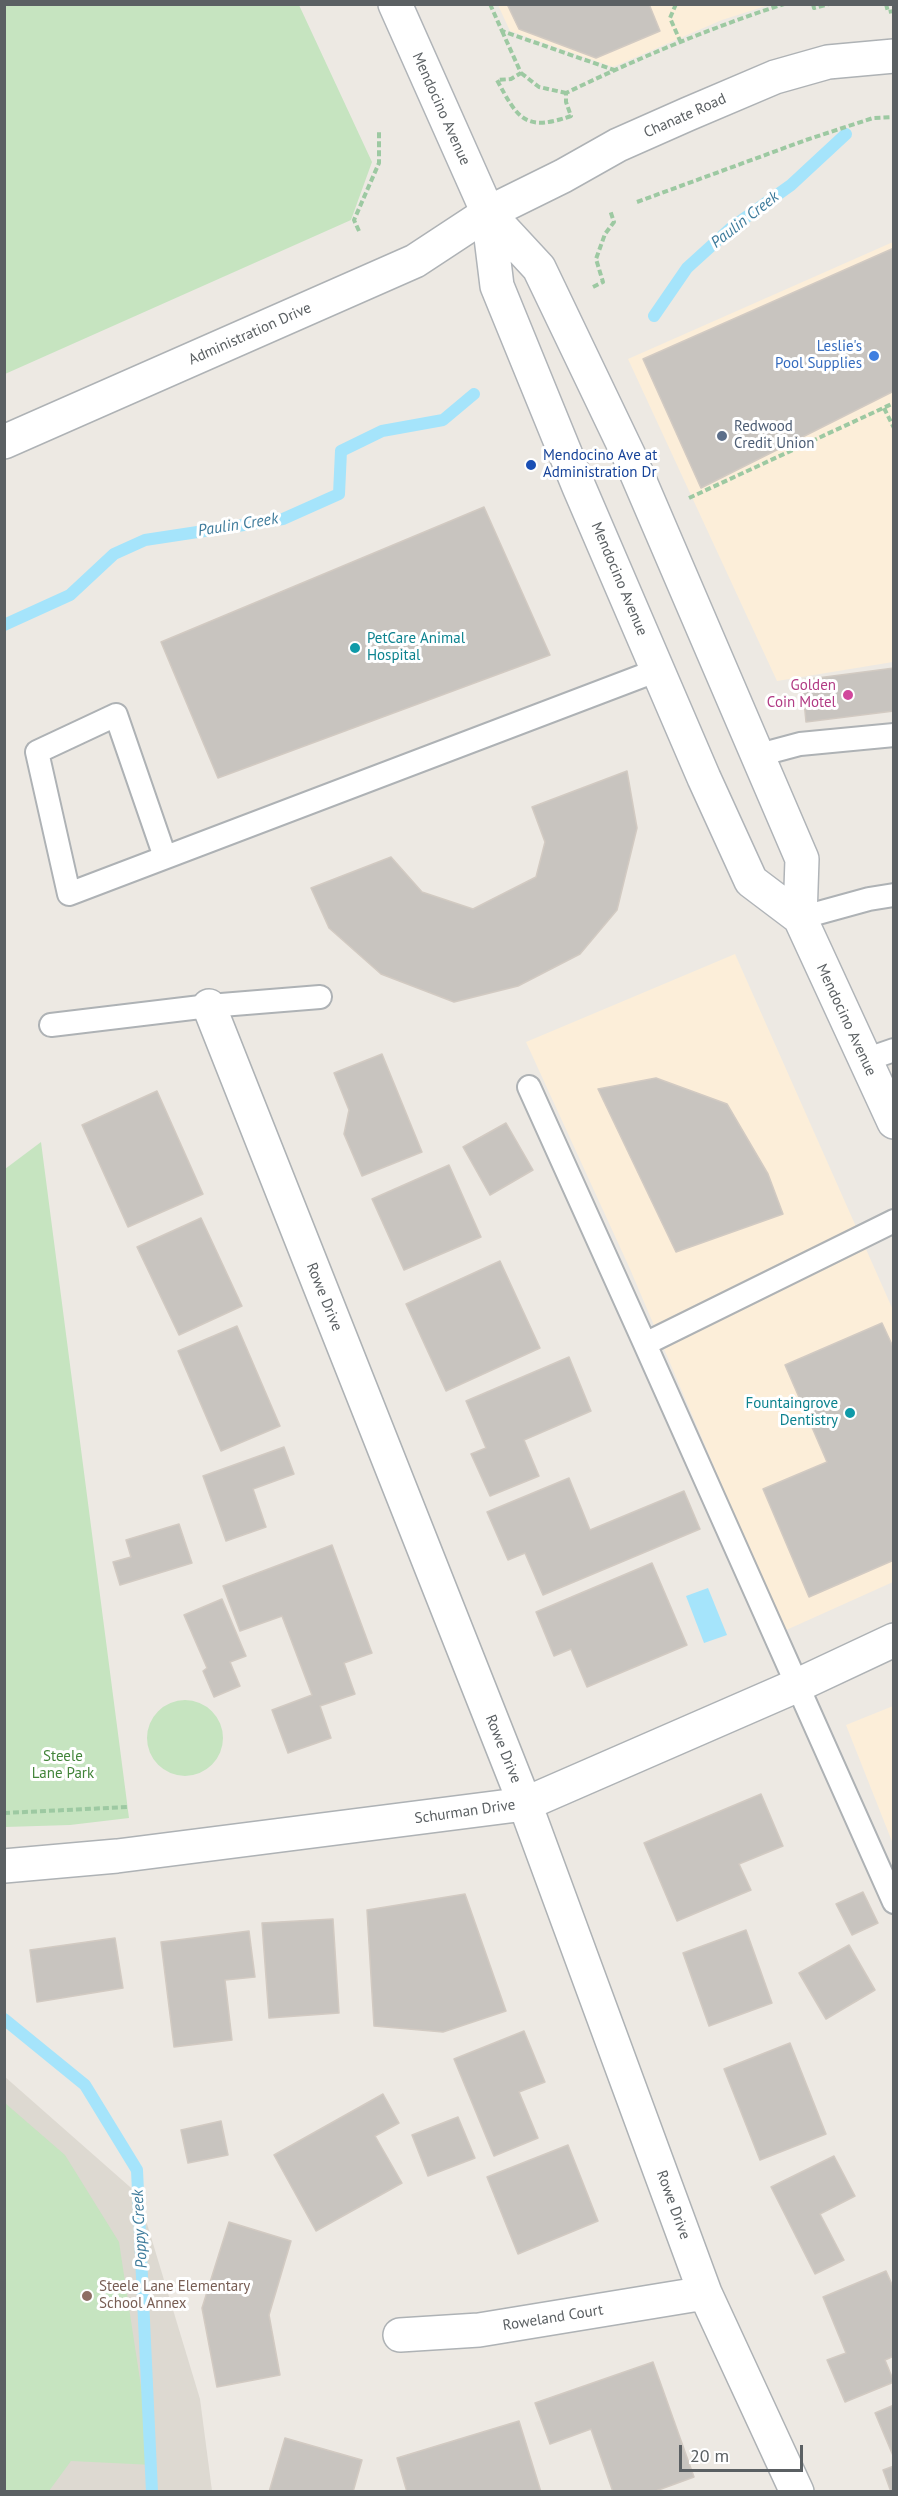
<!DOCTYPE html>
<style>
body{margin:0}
#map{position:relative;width:898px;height:2496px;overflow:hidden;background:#ede9e3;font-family:"PT Sans",sans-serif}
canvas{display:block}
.frame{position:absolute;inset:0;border:6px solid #5b6063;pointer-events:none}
.scale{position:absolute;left:679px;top:2445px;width:124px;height:27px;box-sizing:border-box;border:3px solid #5b6063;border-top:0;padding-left:8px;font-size:18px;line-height:21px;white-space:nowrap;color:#5b6063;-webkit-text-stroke:4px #fff;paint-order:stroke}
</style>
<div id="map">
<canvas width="898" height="2496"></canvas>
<div class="frame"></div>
<div class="scale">20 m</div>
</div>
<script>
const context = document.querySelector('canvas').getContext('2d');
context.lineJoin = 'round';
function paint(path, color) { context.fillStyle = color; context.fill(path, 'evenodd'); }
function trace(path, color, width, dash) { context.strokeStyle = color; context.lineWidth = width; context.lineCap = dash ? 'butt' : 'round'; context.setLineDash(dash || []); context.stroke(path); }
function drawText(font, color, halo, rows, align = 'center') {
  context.font = font + ' "PT Sans",sans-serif'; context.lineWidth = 6; context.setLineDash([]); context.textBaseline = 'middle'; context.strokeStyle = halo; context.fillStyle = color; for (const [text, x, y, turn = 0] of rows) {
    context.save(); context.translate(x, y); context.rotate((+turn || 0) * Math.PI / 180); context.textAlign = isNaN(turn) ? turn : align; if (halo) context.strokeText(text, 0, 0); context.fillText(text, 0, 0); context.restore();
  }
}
paint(new Path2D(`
 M498,5H769L722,20L613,67L510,31Z
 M893,242V662L777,681L628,359Z
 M735,954L893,1310V1582L784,1631L630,1269L526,1042Z
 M893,1706V1844L846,1725Z`), '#fceed9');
paint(new Path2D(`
 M4,2076L138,2194L200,2399L212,2491H5Z`), '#ddd9d1');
paint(new Path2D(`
 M4,5H299L372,162L351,220L5,374Z
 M41,1142L129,1818L70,1825L5,1827V1169Z
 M147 1738a38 38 0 1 1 76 0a38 38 0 1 1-76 0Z
 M5,2103L65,2155L119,2242L153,2465L71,2461L49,2491H5Z`), '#c6e4c0');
paint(new Path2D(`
 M708,1588L727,1635L704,1643L686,1596Z`), '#a5e4fb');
trace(new Path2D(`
 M654,316L687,268L731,228L791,185L846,134
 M4,625L70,595L114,554L145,540L283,519L339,494L341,451L382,431L443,420L474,394
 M4,2019L85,2085L137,2170L152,2492`), '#a5e4fb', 12);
const building = new Path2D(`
 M507,4H649L660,31L596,58L519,29Z
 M894,248V391L701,488L643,359Z
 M484,507L550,655L218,778L161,642Z
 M894,668V711L806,722L802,680Z
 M627,771L637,828L617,910L580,954L518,986L454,1002L381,974L329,928L311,888L391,857L422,892L473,909L536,877L545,842L532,807Z
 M382,1054L422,1152L362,1176L344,1134L349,1110L334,1073Z
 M656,1078L727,1104L768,1174L783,1214L676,1252L598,1089Z
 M157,1091L203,1194L128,1227L82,1125Z
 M506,1123L533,1170L490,1195L463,1147Z
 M449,1165L481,1237L404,1270L372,1199Z
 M201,1218L242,1306L179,1335L137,1247Z
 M500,1261L540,1348L446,1391L406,1304Z
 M882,1323L894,1349V1560L809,1597L763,1489L827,1462L785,1365Z
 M237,1326L280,1426L221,1451L178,1351Z
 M569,1357L591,1411L524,1440L539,1476L490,1496L471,1454L486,1448L466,1401Z
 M284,1447L294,1474L253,1489L266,1527L226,1541L203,1476Z
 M569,1478L590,1530L684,1491L700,1529L543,1595L525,1553L508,1560L487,1512Z
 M179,1524L192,1563L120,1585L113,1562L131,1557L126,1540Z
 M332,1545L372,1653L344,1663L355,1694L320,1706L331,1738L288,1753L272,1710L312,1695L282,1616L240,1631L223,1586Z
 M652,1563L687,1645L587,1687L571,1649L554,1656L536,1612Z
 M222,1599L246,1656L230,1662L240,1686L214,1697L203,1671L207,1668L184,1615Z
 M761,1794L783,1846L739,1864L751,1890L677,1921L644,1843Z
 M863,1892L878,1923L852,1935L836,1904Z
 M465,1894L506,2011L443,2032L374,2026L367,1910Z
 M333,1919L339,2013L269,2018L262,1923Z
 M746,1930L772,2003L709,2026L683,1953Z
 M249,1931L255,1977L225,1980L232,2040L174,2047L161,1942Z
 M115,1938L123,1988L37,2002L30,1950Z
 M849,1945L875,1990L826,2019L799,1973Z
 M524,2031L545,2082L519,2092L538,2138L494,2156L454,2059Z
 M790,2043L826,2134L760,2160L724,2069Z
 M383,2094L399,2123L375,2136L402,2183L316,2231L274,2155Z
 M458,2117L475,2158L428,2176L412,2135Z
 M221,2121L228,2155L188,2163L181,2130Z
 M568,2145L598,2221L518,2254L487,2177Z
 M834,2156L855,2196L820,2214L844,2260L815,2274L771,2187Z
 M229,2222L291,2241L269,2315L280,2375L217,2387L202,2308Z
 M886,2271L894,2289V2356L885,2360L894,2382L845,2402L827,2360L846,2353L823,2297Z
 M653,2362L694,2477L653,2492H613L591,2429L550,2444L535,2403Z
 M894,2405V2458L875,2413Z
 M519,2421L541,2492H407L397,2458Z
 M285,2438L362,2460L353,2492H269Z
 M894,2466V2492H891L883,2470Z`);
paint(building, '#c8c4bf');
trace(building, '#d2cac2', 1.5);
const service = new Path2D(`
 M759,755L800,744L894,735
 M165,857L116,715L37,752L69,894L658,670
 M800,918L869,899L894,895
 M51,1025L209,1006L320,997
 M865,1060L894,1050
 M529,1087L645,1344L894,1221
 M645,1344L894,1902`);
const minor = new Path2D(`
 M209,1006L525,1804L705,2293L797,2492
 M4,1866L117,1856L525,1804L798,1685L894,1640
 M400,2335L479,2330L705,2293`);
const tertiary = new Path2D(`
 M4,442L415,261L488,213L563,176L618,145L688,114L775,77L828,62L894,56`);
const secondary = new Path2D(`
 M395,4L488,213L497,286L579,487L704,778L751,881L800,918
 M488,213L539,268L630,458L802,859L800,918L894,1122`);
trace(service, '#aeb2b5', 26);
trace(minor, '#aeb2b5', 36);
trace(tertiary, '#aeb2b5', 36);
trace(secondary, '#b0b4b8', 36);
trace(new Path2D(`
 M490,4L502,31L614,70
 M676,4L670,18L681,43
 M813,4L814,8L829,4
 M886,4L888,12L894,11
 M502,31L521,73L511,79L497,80C518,119 525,132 571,116L566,102V93C636,59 710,28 784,4
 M521,73L539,87L566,93
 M637,202L806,140L873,118L894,117
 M359,231L354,220L379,163V132
 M593,287L603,282L596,259L605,234L614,222L610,210
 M884,408L894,428
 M689,498L894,403
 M4,1813L128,1807`), '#9dc9a2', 4, [6, 3]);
trace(service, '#fff', 22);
trace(minor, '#fff', 33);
trace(tertiary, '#fff', 33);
trace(secondary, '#fff', 33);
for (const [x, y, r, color] of [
 [874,356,6,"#3f7fe0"],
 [722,436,6,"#5c6f8a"],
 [531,465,6,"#1a4fb4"],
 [355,648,6,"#0f9aa8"],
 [848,695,6,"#d1479c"],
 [850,1413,6,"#0f9aa8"],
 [87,2296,6,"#8d6e63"]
]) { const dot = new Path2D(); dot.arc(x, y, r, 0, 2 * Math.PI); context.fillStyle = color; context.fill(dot); trace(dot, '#fff', 2); }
drawText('15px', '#5b6063', '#fff', [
 ["Mendocino Avenue",441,109,66],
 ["Chanate Road",685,116,-24],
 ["Administration Drive",250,334,-24],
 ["Mendocino Avenue",619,579,67],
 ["Mendocino Avenue",846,1020,65],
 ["Rowe Drive",324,1297,68],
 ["Rowe Drive",503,1749,68],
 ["Schurman Drive",465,1812,-8],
 ["Rowe Drive",673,2205,70],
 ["Roweland Court",553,2318,-9]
]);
drawText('15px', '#366cbe', '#fff', [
 ["Leslie's",862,347],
 ["Pool Supplies",862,364]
], 'right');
drawText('15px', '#4e5e75', '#fff', [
 ["Redwood",734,427],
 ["Credit Union",734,444]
], 'left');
drawText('15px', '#164399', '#fff', [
 ["Mendocino Ave at",543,456],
 ["Administration Dr",543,473]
], 'left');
drawText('15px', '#0d838f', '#fff', [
 ["PetCare Animal",367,639],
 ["Hospital",367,656],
 ["Fountaingrove",838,1404,"right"],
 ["Dentistry",838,1421,"right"]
], 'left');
drawText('15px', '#b23c85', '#fff', [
 ["Golden",836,686],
 ["Coin Motel",836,703]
], 'right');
drawText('15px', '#428439', '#fff', [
 ["Steele",63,1757],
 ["Lane Park",63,1774]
]);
drawText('15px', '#785e54', '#fff', [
 ["Steele Lane Elementary",99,2287],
 ["School Annex",99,2304]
], 'left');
drawText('italic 16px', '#3e7b9b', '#fff', [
 ["Paulin Creek",745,220,-38],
 ["Paulin Creek",238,525,-9],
 ["Poppy Creek",140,2229,-93]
]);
</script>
